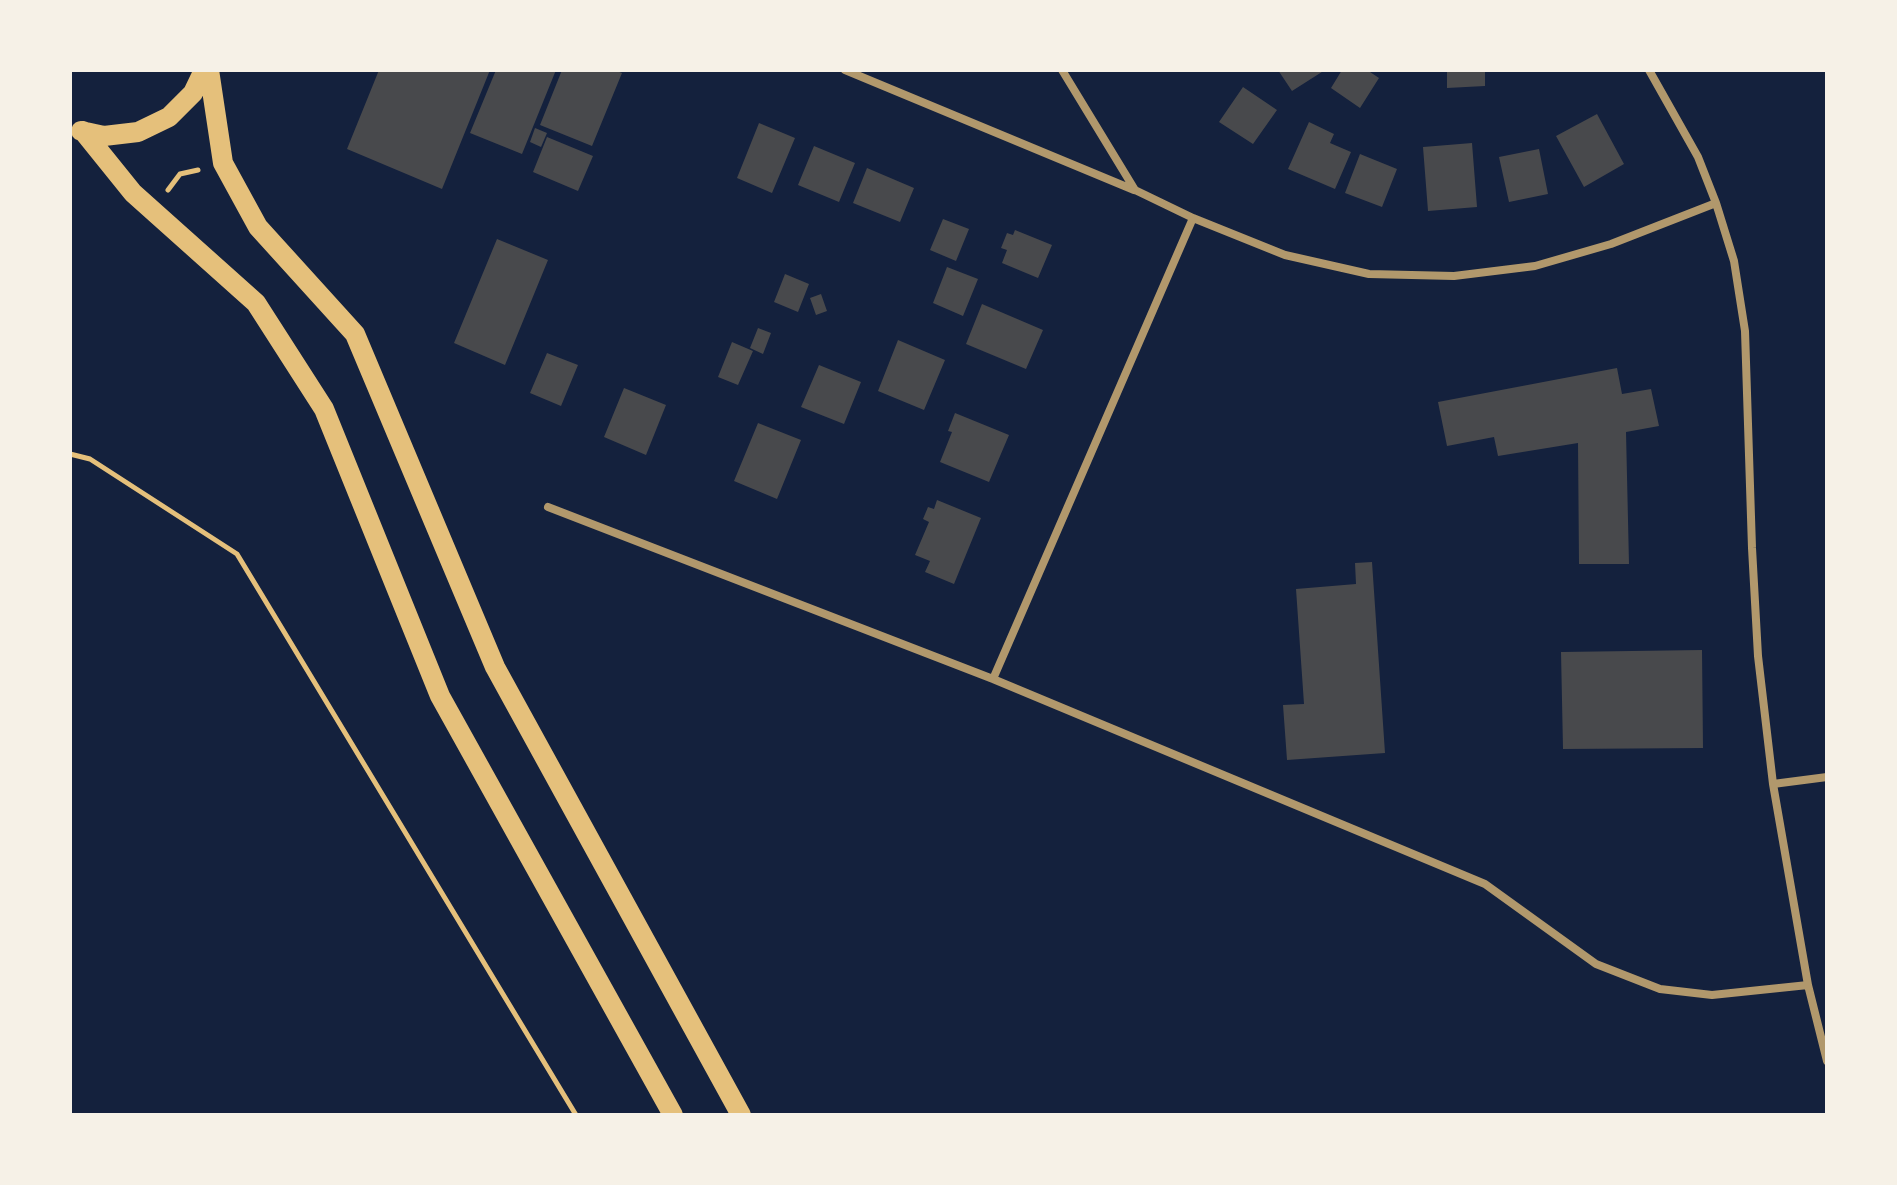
<!DOCTYPE html>
<style>
body{margin:0}
#map{position:relative;width:1897px;height:1185px;overflow:hidden;background:#14213d;font-family:"Noto Sans",sans-serif}
canvas{display:block}
.frame{position:absolute;inset:0;border:72px solid #f6f1e7;pointer-events:none}
</style>
<div id="map">
<canvas width="1897" height="1185"></canvas>
<div class="frame"></div>
</div>
<script>
const context = document.querySelector('canvas').getContext('2d');
context.lineJoin = 'round';
function paint(path, color) { context.fillStyle = color; context.fill(path, 'evenodd'); }
function trace(path, color, width, dash) { context.strokeStyle = color; context.lineWidth = width; context.lineCap = dash ? 'butt' : 'round'; context.setLineDash(dash || []); context.stroke(path); }
paint(new Path2D(`
 M379,70H490L442,189L347,149Z
 M496,70H556L522,154L470,133Z
 M562,70H614L622,73L592,146L540,125Z
 M1278,70H1325L1292,91Z
 M1342,70H1367L1379,78L1360,108L1331,88Z
 M1447,70H1485V86L1447,88Z
 M1243,87L1277,110L1253,144L1219,122Z
 M1597,114L1624,164L1584,187L1556,136Z
 M1309,122L1334,134L1330,143L1351,152L1335,189L1288,169Z
 M759,123L795,138L772,193L737,178Z
 M535,128L547,133L541,147L530,142Z
 M547,137L593,156L578,191L533,172Z
 M1472,143L1477,207L1428,211L1423,147Z
 M814,146L855,163L839,202L798,185Z
 M1539,149L1548,194L1509,202L1499,157Z
 M1360,154L1397,169L1382,207L1345,193Z
 M867,168L914,188L900,222L853,203Z
 M943,219L969,229L956,261L930,250Z
 M1015,230L1052,245L1038,278L1002,263L1007,250L1001,248L1007,233L1013,235Z
 M497,239L548,260L505,365L454,343Z
 M947,267L978,279L963,316L933,303Z
 M785,274L809,284L798,312L774,302Z
 M821,294L827,311L816,315L810,298Z
 M982,304L1043,330L1026,369L966,344Z
 M758,328L771,333L763,354L750,348Z
 M898,340L945,360L924,410L878,391Z
 M732,342L753,351L738,385L718,377Z
 M547,353L578,365L561,406L530,393Z
 M819,365L861,382L844,424L801,407Z
 M1617,368L1622,394L1651,389L1659,426L1626,432L1629,564H1579L1578,443L1498,456L1494,437L1447,446L1438,402Z
 M624,388L666,405L646,455L604,437Z
 M955,413L1009,435L989,482L940,462L952,432L948,431Z
 M758,423L801,440L777,499L734,481Z
 M937,500L981,518L954,584L925,572L930,561L915,555L929,522L923,519L928,507L934,509Z
 M1372,562L1385,753L1287,760L1283,705L1304,704L1296,589L1356,584L1355,563Z
 M1702,650L1703,748L1563,749L1561,652Z`), '#48494c');
trace(new Path2D(`
 M168,190L180,174L198,170
 M70,454L90,459L237,554L576,1115`), '#e5c07b', 5);
trace(new Path2D(`
 M845,70L1134,190
 M1062,70L1135,190L1193,218L1285,255L1369,274L1454,276L1535,266L1611,244L1716,203
 M1649,70L1698,157L1716,203L1734,261L1745,331L1752,548L1758,656L1773,784L1808,985L1827,1061
 M548,507L993,679L1485,884L1596,964L1660,989L1712,995L1808,985
 M993,679L1193,218
 M1773,784L1827,777`), '#b1986c', 8);
trace(new Path2D(`
 M209,70L223,163L258,227L355,334L495,667L741,1115
 M81,131L104,136L138,132L169,117L193,93L204,70
 M83,131L133,193L256,303L324,409L440,696L673,1115`), '#e5c07b', 20);
</script>
